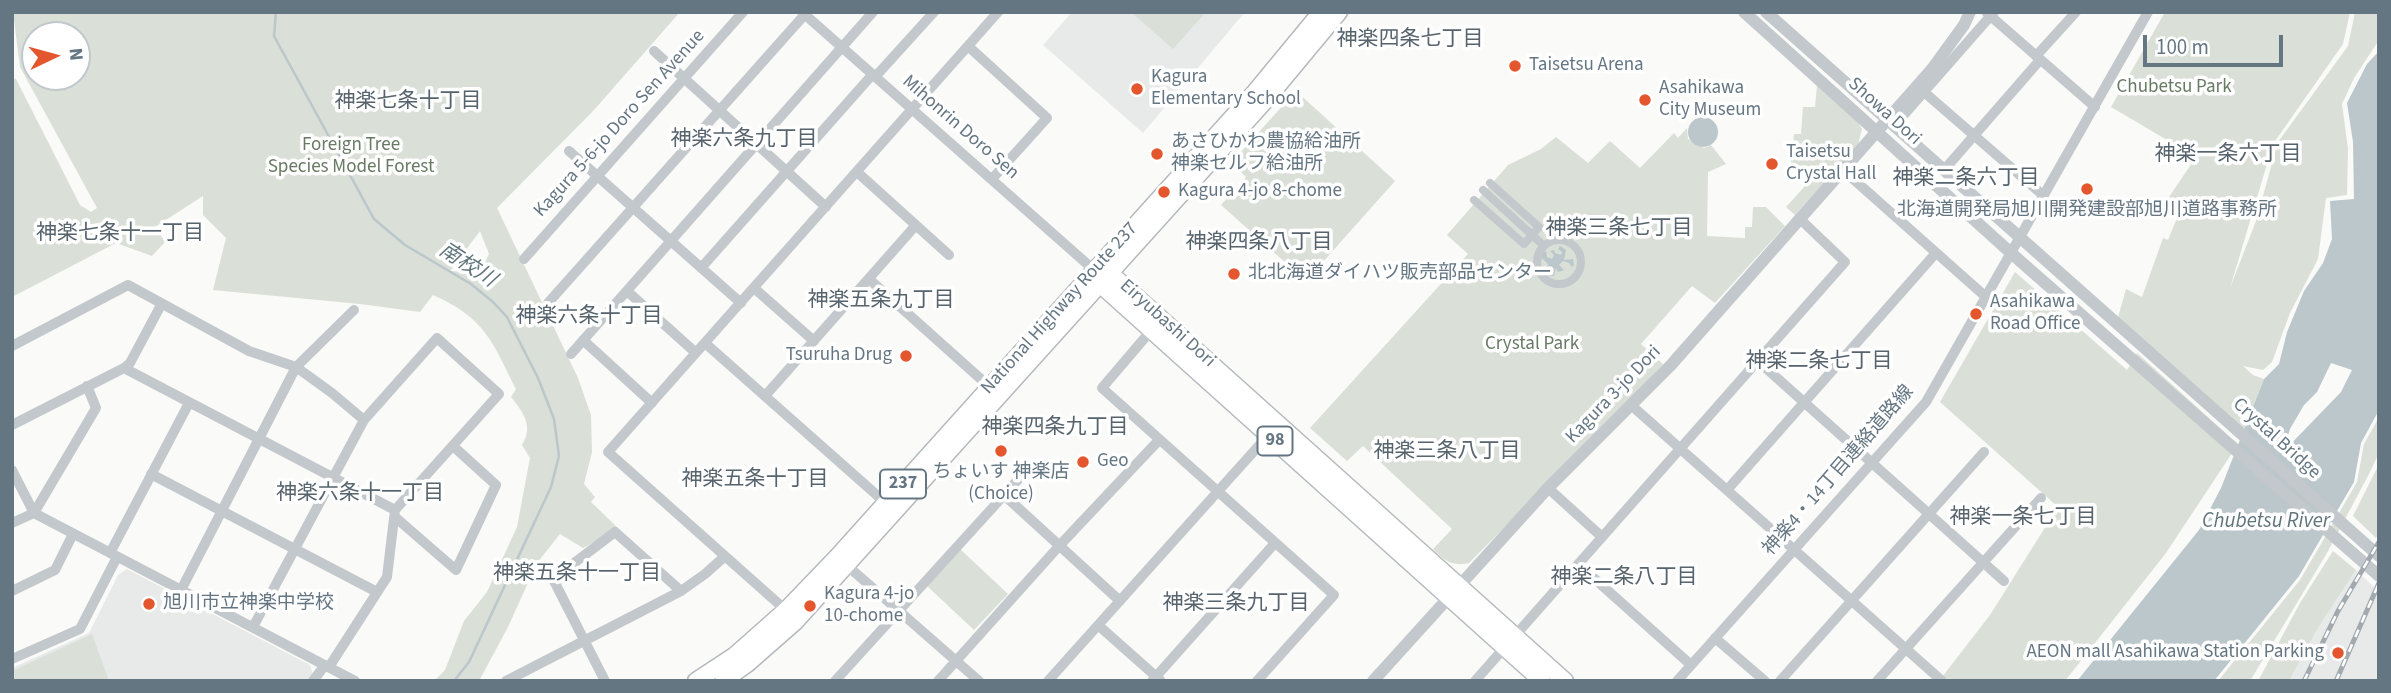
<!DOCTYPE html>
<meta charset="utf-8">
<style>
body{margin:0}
#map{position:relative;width:2391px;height:693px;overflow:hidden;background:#fafaf8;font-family:"Source Sans 3",sans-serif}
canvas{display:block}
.frame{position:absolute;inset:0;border:14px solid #657683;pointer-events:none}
.north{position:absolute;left:21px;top:21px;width:70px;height:70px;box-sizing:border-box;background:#fff;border:2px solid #c1c8cd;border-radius:50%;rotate:85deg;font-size:19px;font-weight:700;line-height:28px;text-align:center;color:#657683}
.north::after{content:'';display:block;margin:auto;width:24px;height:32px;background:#e4572e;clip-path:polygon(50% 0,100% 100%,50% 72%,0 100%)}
.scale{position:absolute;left:2143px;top:35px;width:140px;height:32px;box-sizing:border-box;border:4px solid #657683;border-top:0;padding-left:9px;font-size:21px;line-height:24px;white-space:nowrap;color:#657683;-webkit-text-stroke:5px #fff;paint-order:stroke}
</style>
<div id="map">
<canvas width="2391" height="693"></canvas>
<div class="frame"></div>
<div class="north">N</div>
<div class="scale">100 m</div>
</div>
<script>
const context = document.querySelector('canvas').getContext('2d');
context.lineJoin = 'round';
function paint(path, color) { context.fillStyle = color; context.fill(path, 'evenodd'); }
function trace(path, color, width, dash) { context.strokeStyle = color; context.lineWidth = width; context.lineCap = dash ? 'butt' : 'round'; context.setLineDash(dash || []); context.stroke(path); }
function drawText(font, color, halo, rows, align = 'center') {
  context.font = font + ' "Source Sans 3","Noto Sans JP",sans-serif'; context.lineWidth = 7; context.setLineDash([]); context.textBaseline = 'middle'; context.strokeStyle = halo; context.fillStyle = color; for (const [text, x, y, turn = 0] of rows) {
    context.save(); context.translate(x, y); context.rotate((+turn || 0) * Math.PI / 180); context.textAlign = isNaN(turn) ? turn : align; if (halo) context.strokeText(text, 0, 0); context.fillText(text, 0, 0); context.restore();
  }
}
paint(new Path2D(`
 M1072,12H1245L1143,133L1043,45Z
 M127,569L310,665L313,674L307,681H12V668L89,633L118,575Z
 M2356,570L2379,592V681H2289L2318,628Z`), '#e8e9e9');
paint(new Path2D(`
 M13,12H680L594,110L497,208L578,378L591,415L592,452L584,484L595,497L591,502L619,529L583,548L560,534L537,563L508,627L479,681H434L445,670L464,621L487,592L517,527L530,458L522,445C534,426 523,412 511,397L516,389C492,341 485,318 433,295L420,312L360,304L213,290L226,238L203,215V196L155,227L165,242L152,256L116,243L12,297V78L16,79L80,205L91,212L97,208L20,67ZM35,35H77V77H35ZM480,231L489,254L482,269L468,272L450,271Z
 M1131,12H1206L1173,49Z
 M2165,12H2350L2343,44L2273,144L2230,288L2256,221L2278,142L2348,46L2355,12H2379V40L2354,78L2342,104L2348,149L2347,195L2326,198L2318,259L2290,313L2272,362L2263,370L2243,366L2253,375L2264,379L2240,440L2115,328L2126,289L2142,297L2163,238L2168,240L2182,206L2169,197L2196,157L2111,107Z
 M1817,85L1858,122L1862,129L1858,145L1795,215L1786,207L1815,175V169H1790L1794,134H1801L1803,107H1815Z
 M1296,91L1395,181L1306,281L1221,205L1246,177L1231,163Z
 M1687,128L1688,139L1704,148L1711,145L1726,164L1708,172L1707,236L1745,238V227H1752L1753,207H1766L1785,226L1715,303L1692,286L1641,344L1663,364L1613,418L1469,563C1452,567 1444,560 1433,549L1452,529L1363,446L1347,461L1310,428L1468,254L1447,235L1508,165L1541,149L1556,137L1588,163L1610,141L1640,168L1674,133L1678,138Z
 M2015,272L2127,370L2137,353L2238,444L2166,553L2065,681H1939L1990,615L2058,507L1940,402Z
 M2379,417V453L2369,474L2327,553L2250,681H2218L2300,580L2357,482L2364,444Z
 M2379,464V532L2376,538L2353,516Z
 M960,549L1008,594L974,630L927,586Z
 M2333,551L2356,570L2318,628L2289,681H2258L2300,603Z
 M92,634L109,681H12V671Z`), '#dadfd7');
paint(new Path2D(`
 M2379,51V410L2361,443L2354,482L2299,576L2214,681H2077L2199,530L2221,488L2264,379L2279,364L2287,332L2304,291L2323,263L2332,239L2330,201L2354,199L2353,142L2347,103L2367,64ZM2331,363L2352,370L2341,392L2283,452L2290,429L2304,405L2317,392Z
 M1688 132a15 15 0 1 1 30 0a15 15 0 1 1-30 0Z
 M1560,246L1566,250L1564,260L1573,259L1574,265L1572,267L1569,263L1563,261L1559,265L1564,270L1558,272L1556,268L1554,276H1548L1546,273L1548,264L1541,257L1542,253L1546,251L1547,257L1552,259L1554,255L1550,251L1554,250L1555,253L1561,255L1562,252L1558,249Z`), '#bbc7cb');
trace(new Path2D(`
 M276,12L274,36L374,219L405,245L471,284L493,302L507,317L538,378L554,419L559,456L551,487L469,662L454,681`), '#bbc7cb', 2.5);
const primary = new Path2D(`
 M1097,270L1111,274L1565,681
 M1095,272L1101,285L1542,681`);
const trunk = new Path2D(`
 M696,681L734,656L786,610L837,557L1255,92L1321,12
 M723,681L747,664L796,621L1265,101L1339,12`);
trace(primary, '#b5babe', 19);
trace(trunk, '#b4b9bd', 19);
trace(new Path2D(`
 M1483,190L1544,246
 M1474,200L1524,244L1539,227L1490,183
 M1537 262a22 22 0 1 1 44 0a22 22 0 1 1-44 0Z`), '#c3c8cc', 8);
trace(new Path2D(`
 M802,12L1094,270
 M1987,13L2095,107
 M968,46L1047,118L992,179
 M654,51L826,207
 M2036,56L2076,12
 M875,77L934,12
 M1924,92L2044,196
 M1894,126L1994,12
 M569,151L741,303
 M1843,170L1986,297
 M1944,170L2040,60
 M857,172L949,255
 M524,259L743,12
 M701,268L872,75
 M869,279L992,389
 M754,288L814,341
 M627,291L696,353
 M548,303L807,12
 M1154,327L1102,388L1334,595L1257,681
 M583,340L652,403
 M705,343L888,505
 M12,346L128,285L249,351L296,367L332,393L364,420
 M571,354L873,12
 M1758,361L2004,581
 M124,368L395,510
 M765,396L916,225
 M1631,405L1941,680
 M12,425L124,368L130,363L161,305
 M12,470L34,513
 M151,474L377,592
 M1548,488L1602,537
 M1727,490L1935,254
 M1004,495L1120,601
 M34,513L355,681
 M34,513L96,408L87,386
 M395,517L456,570L496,485L453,446
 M12,523L34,513
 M110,553L189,403
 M843,562L979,681
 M1578,564L1691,665
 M181,590L296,367L354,310
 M12,591L55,570L73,534
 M789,613L608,452L998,12
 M1098,625L1160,680
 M253,627L364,420L437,338L499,394L395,510L387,577L329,667
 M1715,638L1765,681
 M12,659L80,629L117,557
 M313,681L325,665
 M506,681L681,591L705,574L724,557
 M605,681L553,579L615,532L681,591
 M835,681L1025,472
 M938,681L1060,545L1159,440
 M1048,681L1272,431
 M1152,681L1275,543
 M1475,681L1845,262L1799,218
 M1677,681L1926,402L2148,12
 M1780,681L1984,452
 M1877,681L2041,498`), '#c3c8cc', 10);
trace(new Path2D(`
 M1744,12L2011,253L2379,576
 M1766,12L2379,556
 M1373,681L1548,488L1671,365L1932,69L1964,25L1970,12`), '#c3c8cc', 12);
trace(primary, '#fff', 16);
trace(trunk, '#fff', 16);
const rail = new Path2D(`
 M2304,681L2338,611L2379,542
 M2336,681L2379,583`);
trace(rail, '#a2aab0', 5);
trace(rail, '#fff', 2.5, [8]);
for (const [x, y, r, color] of [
 [1515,66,7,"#e4572e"],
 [1137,89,7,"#e4572e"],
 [1645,100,7,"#e4572e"],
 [1157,154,7,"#e4572e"],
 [1772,164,7,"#e4572e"],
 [2087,189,7,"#e4572e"],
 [1164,192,7,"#e4572e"],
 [1234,274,7,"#e4572e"],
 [1976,314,7,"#e4572e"],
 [906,356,7,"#e4572e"],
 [1001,451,7,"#e4572e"],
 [1083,462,7,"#e4572e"],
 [149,604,7,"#e4572e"],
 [810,606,7,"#e4572e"],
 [2338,653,7,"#e4572e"]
]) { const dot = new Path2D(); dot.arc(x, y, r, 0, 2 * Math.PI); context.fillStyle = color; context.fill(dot); trace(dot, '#fff', 2.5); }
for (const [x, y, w] of [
 [1275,441,35],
 [903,484,46]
]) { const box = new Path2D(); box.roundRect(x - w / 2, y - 14.5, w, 29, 5); context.fillStyle = '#fff'; context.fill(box); trace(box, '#657683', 2); }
drawText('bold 18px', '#657683', null, [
 ["98",1275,441],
 ["237",903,484]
]);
drawText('19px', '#657683', '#fff', [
 ["Taisetsu Arena",1529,66],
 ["Kagura",1151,78],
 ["Elementary School",1151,100],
 ["Asahikawa",1659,89],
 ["City Museum",1659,111],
 ["あさひかわ農協給油所",1171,143],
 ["神楽セルフ給油所",1171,165],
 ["Taisetsu",1786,153],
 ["Crystal Hall",1786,175],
 ["Kagura 4-jo 8-chome",1178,192],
 ["北海道開発局旭川開発建設部旭川道路事務所",2087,211,"center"],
 ["北北海道ダイハツ販売部品センター",1248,274],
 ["Asahikawa",1990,303],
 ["Road Office",1990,325],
 ["Tsuruha Drug",892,356,"right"],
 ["Geo",1097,462],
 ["ちょいす 神楽店",1001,473,"center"],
 ["(Choice)",1001,495,"center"],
 ["Kagura 4-jo",824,595],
 ["10-chome",824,617],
 ["旭川市立神楽中学校",163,604],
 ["AEON mall Asahikawa Station Parking",2324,653,"right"]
], 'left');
drawText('19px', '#687a64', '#fff', [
 ["Chubetsu Park",2174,88],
 ["Foreign Tree",351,146],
 ["Species Model Forest",351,168],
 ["Crystal Park",1532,345]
]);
drawText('19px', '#657683', '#fff', [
 ["Showa Dori",1884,112,42],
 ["Kagura 5-6-jo Doro Sen Avenue",620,124,-48],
 ["Mihonrin Doro Sen",960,128,41],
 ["National Highway Route 237",1060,309,-48],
 ["Eiryubashi Dori",1167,324,42],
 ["Kagura 3-jo Dori",1614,395,-46],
 ["Crystal Bridge",2276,439,42],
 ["神楽4・14丁目連絡道路線",1839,471,-49]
]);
drawText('21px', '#57646e', '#fff', [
 ["神楽四条七丁目",1410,40],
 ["神楽七条十丁目",408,102],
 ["神楽六条九丁目",744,140],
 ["神楽一条六丁目",2228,155],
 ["神楽二条六丁目",1966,179],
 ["神楽三条七丁目",1619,229],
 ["神楽七条十一丁目",120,234],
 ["神楽四条八丁目",1259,243],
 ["神楽五条九丁目",881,301],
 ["神楽六条十丁目",589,317],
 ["神楽二条七丁目",1819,362],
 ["神楽四条九丁目",1055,428],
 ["神楽三条八丁目",1447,452],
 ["神楽五条十丁目",755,480],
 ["神楽六条十一丁目",360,494],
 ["神楽一条七丁目",2023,518],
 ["神楽五条十一丁目",577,574],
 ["神楽二条八丁目",1624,578],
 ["神楽三条九丁目",1236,604]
]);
drawText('italic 21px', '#60757c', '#fff', [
 ["南校川",467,266,33],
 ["Chubetsu River",2266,522]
]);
</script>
